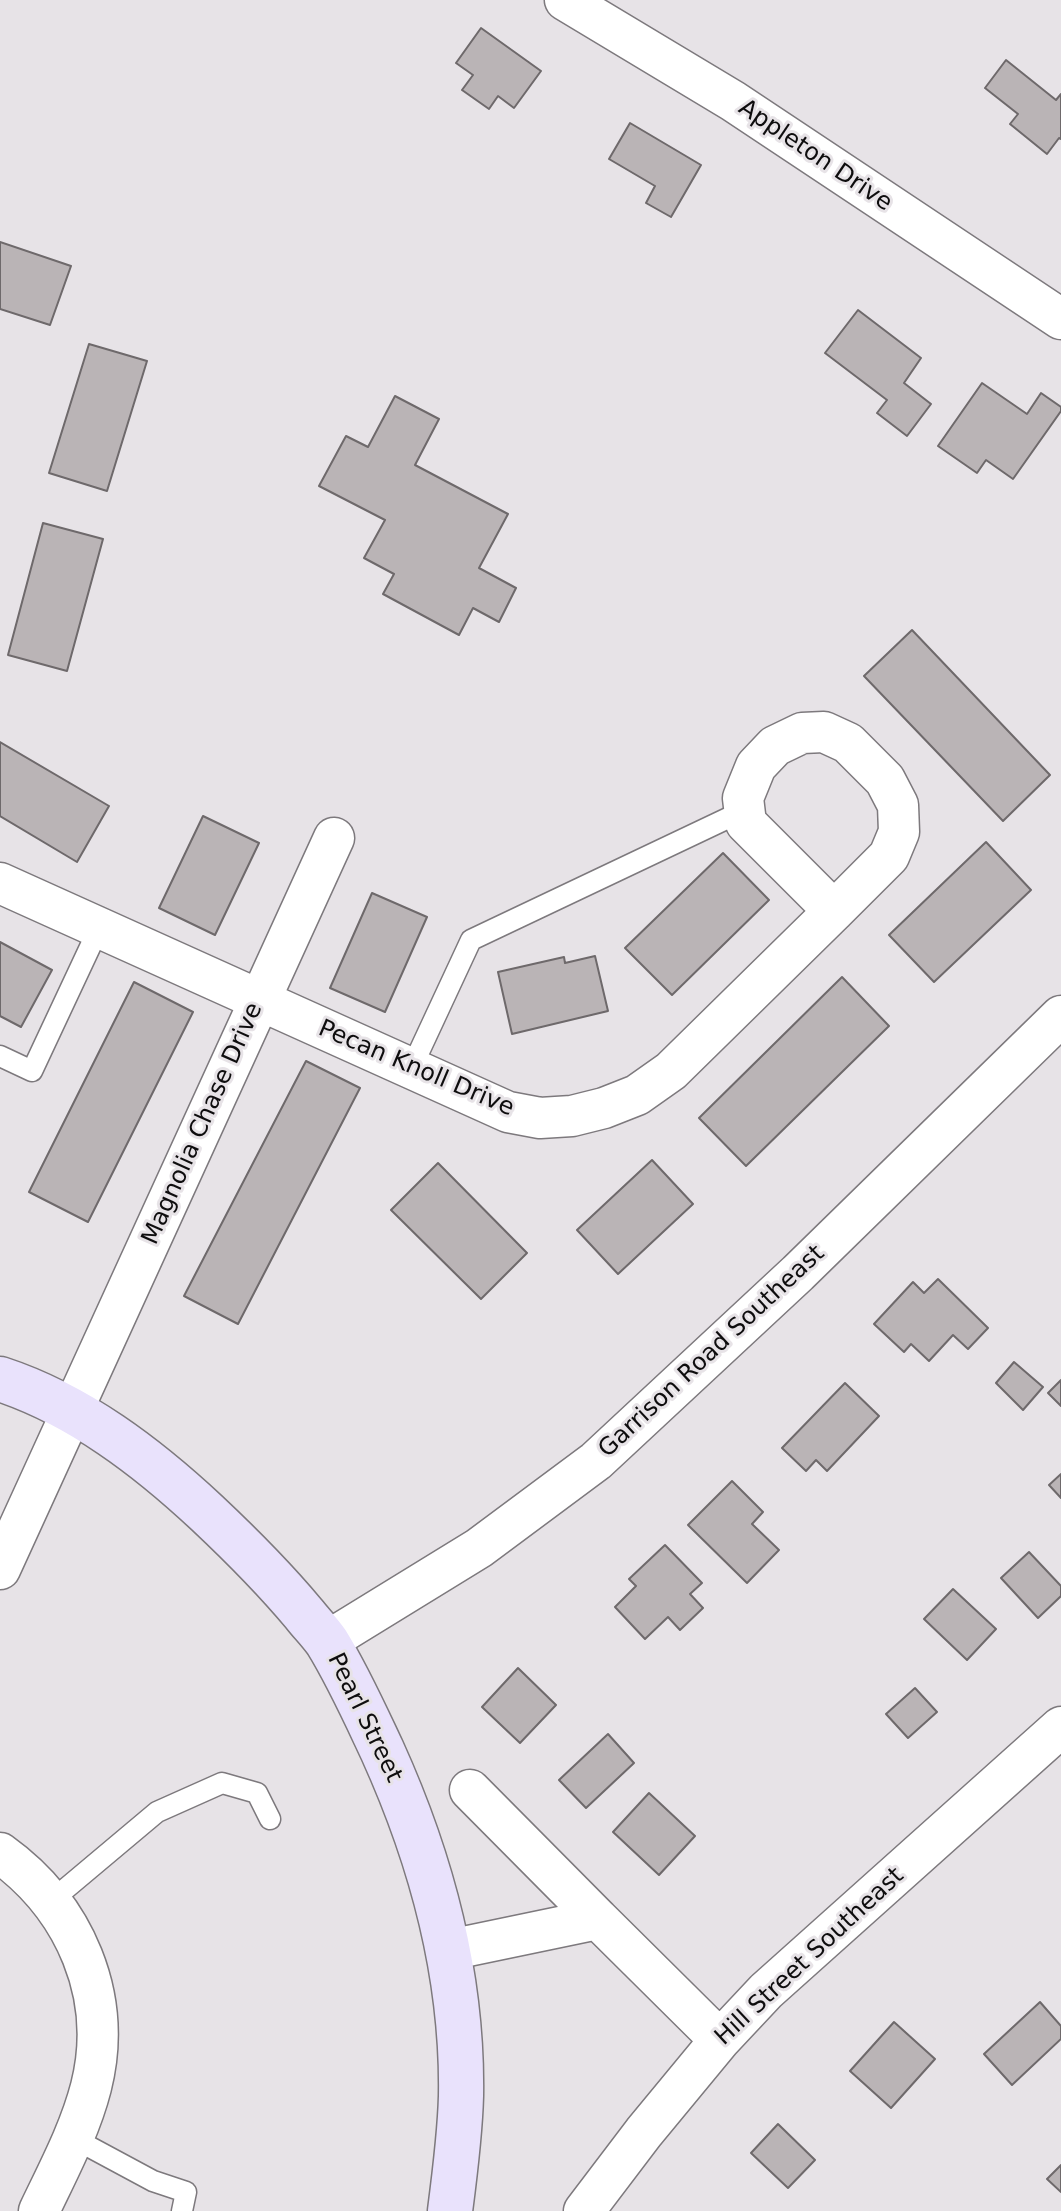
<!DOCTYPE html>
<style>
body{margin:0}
canvas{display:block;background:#e7e3e7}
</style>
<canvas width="1061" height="2211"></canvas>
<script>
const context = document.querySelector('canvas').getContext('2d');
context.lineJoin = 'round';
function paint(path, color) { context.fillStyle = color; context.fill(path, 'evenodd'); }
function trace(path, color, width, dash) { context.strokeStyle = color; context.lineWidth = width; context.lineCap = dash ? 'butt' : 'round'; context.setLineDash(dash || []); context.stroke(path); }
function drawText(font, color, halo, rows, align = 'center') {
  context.font = font + ' "DejaVu Sans",sans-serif'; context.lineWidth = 6; context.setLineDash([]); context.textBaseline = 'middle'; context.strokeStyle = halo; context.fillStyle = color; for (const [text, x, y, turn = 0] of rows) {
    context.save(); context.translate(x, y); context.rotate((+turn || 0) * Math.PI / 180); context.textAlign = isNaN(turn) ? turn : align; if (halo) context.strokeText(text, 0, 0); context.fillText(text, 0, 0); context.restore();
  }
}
const building = new Path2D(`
 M481,28L541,71L514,108L498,96L489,109L462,90L473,75L456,63Z
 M1006,60L1056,100L1061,94V139L1059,138L1047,154L1010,124L1018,114L985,88Z
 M630,123L701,165L671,217L646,203L655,186L609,159Z
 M0,242L71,266L50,325L0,309Z
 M858,310L921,358L904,383L931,404L907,436L877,413L887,400L825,353Z
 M89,344L147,361L107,491L49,473Z
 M982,383L1027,414L1041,393L1061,407V411L1013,479L986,460L977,473L938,446Z
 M395,396L439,419L415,465L508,514L479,568L516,588L499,622L473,608L459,635L383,594L394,574L364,558L385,520L319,486L346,436L368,447Z
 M43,523L103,539L67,671L8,655Z
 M912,630L1050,775L1003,821L864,676Z
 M0,742L109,806L77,862L0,816Z
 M203,816L259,843L215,935L159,908Z
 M986,842L1031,890L934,982L889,935Z
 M723,853L769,900L672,995L625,948Z
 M372,893L427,917L385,1012L330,988Z
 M0,942L52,970L21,1027L0,1016Z
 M595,956L608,1011L512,1034L498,972L564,957L565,963Z
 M842,977L889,1026L746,1166L699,1118Z
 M134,982L193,1012L88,1222L29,1192Z
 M306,1061L360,1088L238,1324L184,1296Z
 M652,1160L693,1204L618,1274L577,1230Z
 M438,1163L527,1253L481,1299L391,1210Z
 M938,1279L988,1328L968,1349L953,1335L929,1361L911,1344L904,1352L874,1324L913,1282L924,1293Z
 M1014,1362L1043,1387L1023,1410L996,1383Z
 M1061,1380V1406L1048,1393Z
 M845,1383L879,1416L827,1471L816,1460L806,1471L782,1448Z
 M1061,1474V1498L1049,1485Z
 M732,1481L763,1512L752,1524L779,1550L747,1583L688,1525Z
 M665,1545L702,1583L690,1594L703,1608L680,1630L668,1617L645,1639L615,1607L636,1586L629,1579Z
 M1029,1552L1061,1586V1596L1038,1618L1001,1578Z
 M953,1589L996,1629L967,1660L924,1619Z
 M518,1668L556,1705L520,1743L482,1707Z
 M915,1688L937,1712L908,1738L886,1714Z
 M608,1734L634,1763L586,1808L559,1780Z
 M649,1793L695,1836L659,1875L613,1832Z
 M1040,2002L1061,2026V2039L1012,2085L984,2054Z
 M894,2022L935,2059L891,2108L850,2071Z
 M778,2124L815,2160L788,2188L751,2153Z
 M1061,2165V2192L1047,2179Z`);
paint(building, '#bab4b6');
trace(building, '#6e696b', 2);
const lane = new Path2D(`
 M0,1056L32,1071L99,928
 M411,1069L471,940L745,810
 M51,1901L157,1812L222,1783L257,1793L270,1819
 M73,2138L153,2181L186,2192L182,2211`);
const street = new Path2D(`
 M565,0L733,101L1061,319
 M0,883L508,1112L540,1118L572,1116L604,1108L637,1095L671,1071L834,911L889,856L899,832L898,805L885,780L848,743L824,732L802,733L775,746L756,766L743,798L746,823L834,911
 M0,1569L334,838
 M326,1642L479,1548L596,1461L798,1273L1061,1016
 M470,1790L598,1919
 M0,1853C75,1907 114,1996 91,2087C80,2130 58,2171 39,2211
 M449,1950L598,1919L720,2040
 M584,2211L644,2132L720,2040L766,1991L1061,1727`);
const secondary = new Path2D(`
 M0,1379C79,1405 147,1457 207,1513C241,1545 274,1578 304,1614C311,1623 320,1632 327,1642C348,1676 365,1714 382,1750C431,1858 463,1977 461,2096C460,2134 455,2173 450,2211`);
trace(lane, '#7d797d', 23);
trace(street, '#7d797d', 43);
trace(secondary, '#7d797d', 47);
trace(lane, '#fff', 20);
trace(street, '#fff', 40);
trace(secondary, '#e9e2fc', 44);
drawText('24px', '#0e0d0e', '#e7e3e7', [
 ["Appleton Drive",815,156,34],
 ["Pecan Knoll Drive",416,1069,23],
 ["Magnolia Chase Drive",203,1124,-66],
 ["Garrison Road Southeast",712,1352,-43],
 ["Pearl Street",364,1718,64],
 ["Hill Street Southeast",810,1957,-43]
]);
</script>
